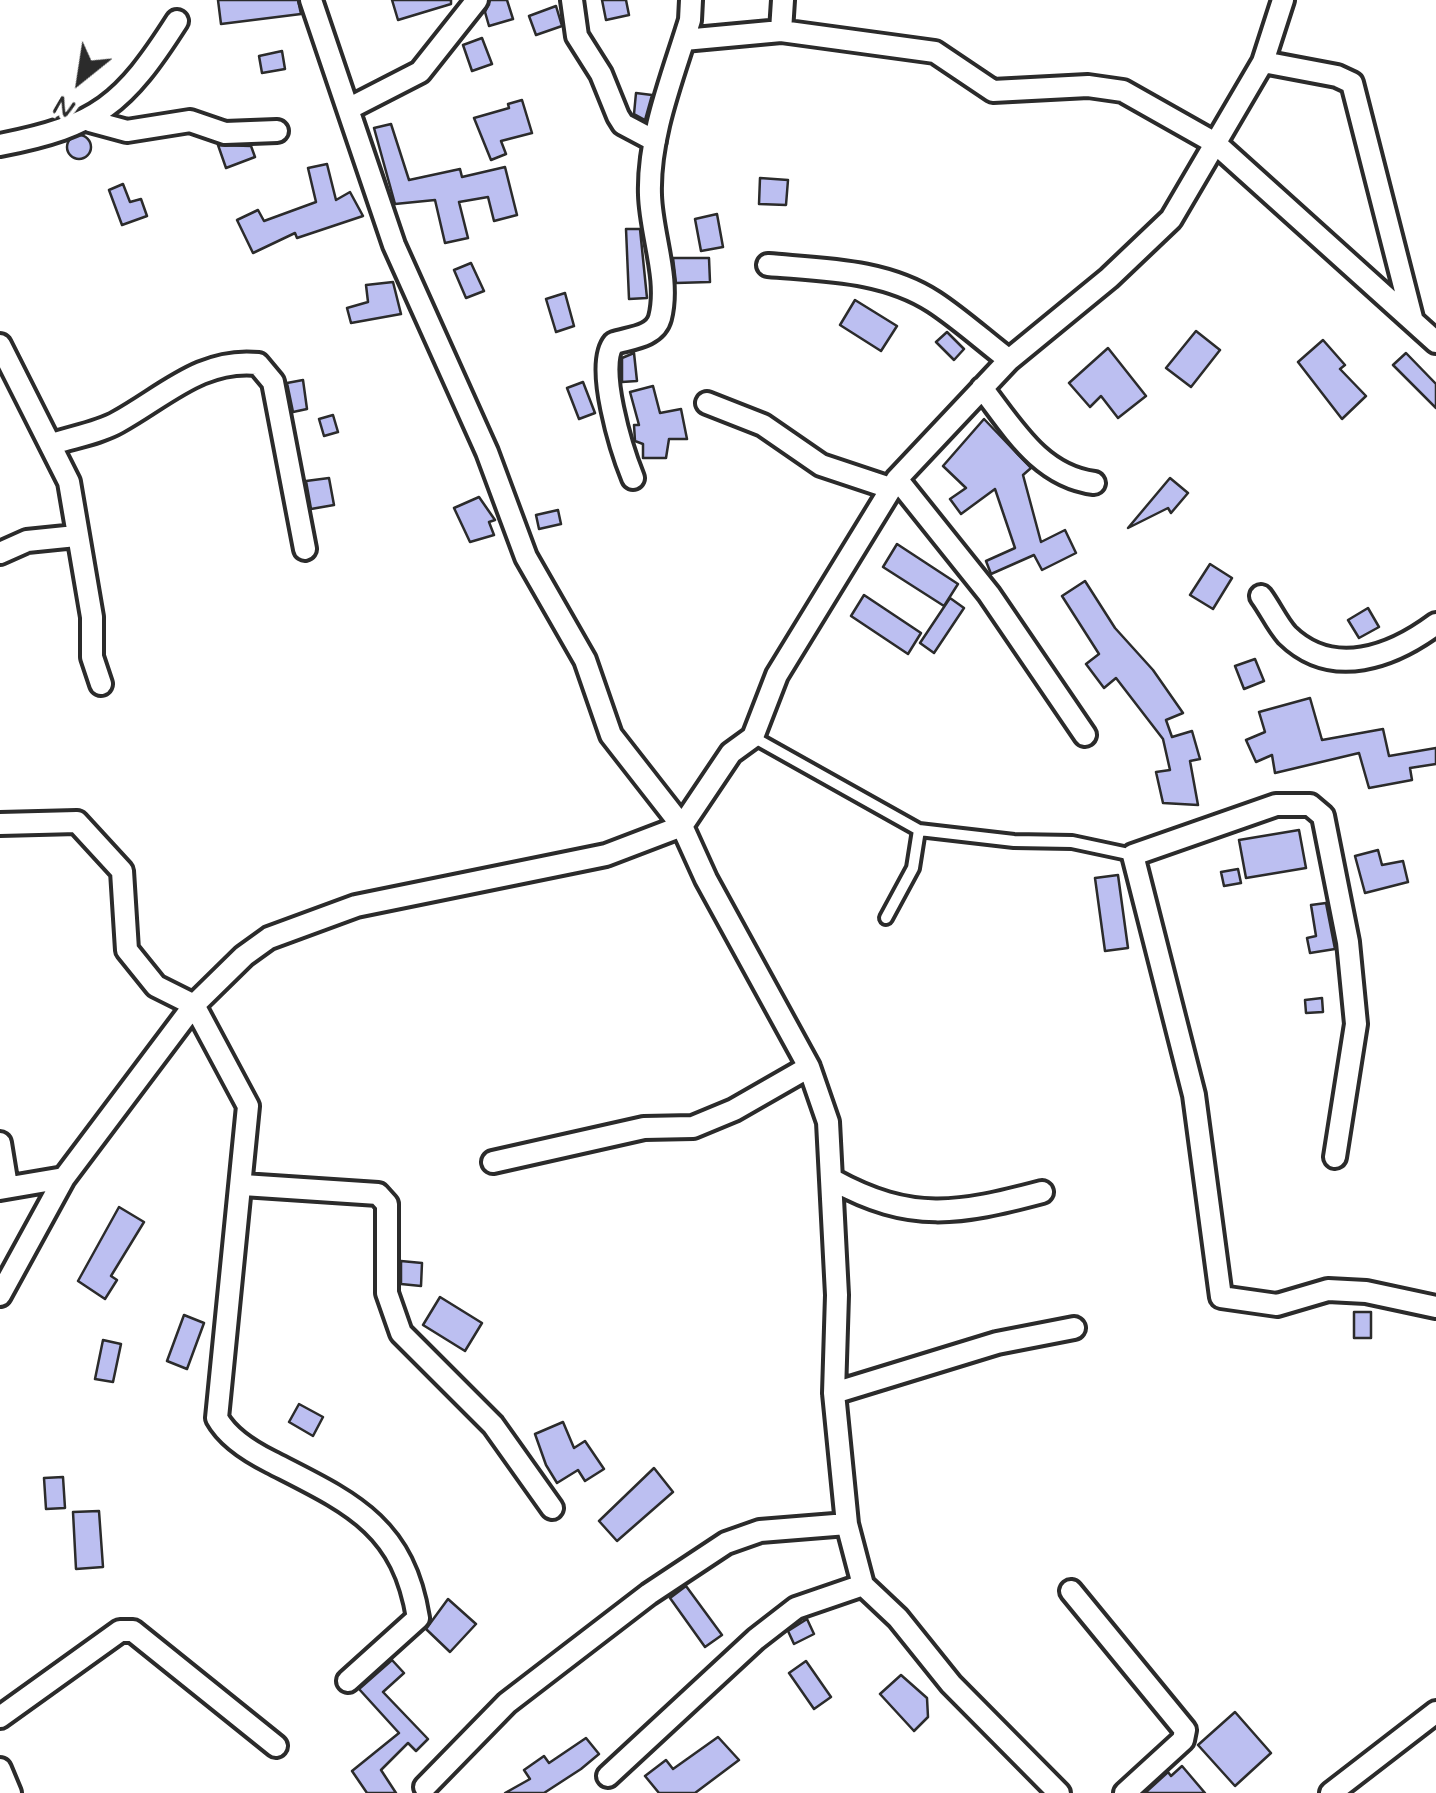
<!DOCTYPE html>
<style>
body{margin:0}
#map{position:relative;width:1436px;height:1793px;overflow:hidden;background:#fff;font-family:Mynerve,sans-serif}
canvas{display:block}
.north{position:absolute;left:30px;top:30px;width:100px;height:100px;-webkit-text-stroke:8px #fff;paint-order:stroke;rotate:210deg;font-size:28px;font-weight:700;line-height:40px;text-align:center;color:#2b2b2b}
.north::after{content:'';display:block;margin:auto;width:35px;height:45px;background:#2b2b2b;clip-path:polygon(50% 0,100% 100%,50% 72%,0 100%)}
</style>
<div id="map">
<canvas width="1436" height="1793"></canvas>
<div class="north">N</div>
</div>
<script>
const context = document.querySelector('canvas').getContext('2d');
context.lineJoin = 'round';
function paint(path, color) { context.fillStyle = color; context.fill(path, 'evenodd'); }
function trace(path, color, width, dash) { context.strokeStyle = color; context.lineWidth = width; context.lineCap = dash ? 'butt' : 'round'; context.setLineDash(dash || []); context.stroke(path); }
const building = new Path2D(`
 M218,0H298L301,14L221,24Z
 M392,0H451V4L398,20Z
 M490,0H507L513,19L489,26L485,12Z
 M602,0H626L629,15L606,20Z
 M556,6L562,26L536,35L529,16Z
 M482,38L492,64L472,71L463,45Z
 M282,51L285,69L262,73L259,56Z
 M636,93L652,95L645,120L634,114Z
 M522,100L532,133L501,141L506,154L491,160L474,118L509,108L508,104Z
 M391,124L409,180L460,169L462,177L505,167L517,215L494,221L488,197L459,202L468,238L445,243L435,200L395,204L374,128Z
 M67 147a12 12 0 1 1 24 0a12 12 0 1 1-24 0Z
 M218,145L251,146L255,157L226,168Z
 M327,164L336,200L350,192L363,216L297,238L295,233L253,253L237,220L258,210L264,221L316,202L308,168Z
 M760,178L788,180L786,205L759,204Z
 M123,184L130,202L141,199L147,216L122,225L109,190Z
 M717,214L723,247L701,251L695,219Z
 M626,229H640L647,298L629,299Z
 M673,258H709L710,282L676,283Z
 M471,263L484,291L466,298L454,270Z
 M393,282L401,314L351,323L347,308L368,302L366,285Z
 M565,293L574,326L556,332L546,299Z
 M855,300L897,326L881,351L840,325Z
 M1196,331L1220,350L1191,387L1166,368Z
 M947,332L964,349L954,360L936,342Z
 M1323,340L1345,365L1340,369L1366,396L1342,419L1298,362Z
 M1108,348L1146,396L1118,418L1101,396L1090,407L1069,383Z
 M634,353L637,381L622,382V358Z
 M1406,353L1436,384V408L1393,365Z
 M303,380L307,409L293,412L287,383Z
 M583,382L595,413L579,419L567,388Z
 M653,386L660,413L681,409L687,439H669L666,458H643V444L635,441L634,425H639L630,392Z
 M333,415L338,432L324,436L319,419Z
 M984,419L1031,468L1023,475L1041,542L1065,530L1076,553L1042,570L1034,555L991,574L986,561L1015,548L995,489L961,514L950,499L966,488L943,466Z
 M329,478L334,505L311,509L306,481Z
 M1170,478L1188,493L1171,513L1168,508L1128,528Z
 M479,497L495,520L489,522L494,535L470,542L454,508Z
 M558,510L561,524L539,529L536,515Z
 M897,544L958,584L944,606L883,567Z
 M1210,564L1232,578L1213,609L1190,595Z
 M1085,581L1115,628L1153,670L1183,713L1166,720L1172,737L1192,731L1200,759L1190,761L1198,805L1163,803L1156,772L1170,770L1163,739L1116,678L1104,688L1086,664L1099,654L1062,596Z
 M864,595L921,633L908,654L851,616Z
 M950,598L964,608L934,653L920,643Z
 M1368,608L1379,627L1359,638L1348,620Z
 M1255,659L1264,681L1244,689L1235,666Z
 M1310,698L1322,740L1383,729L1389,756L1436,748V764L1410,768L1412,780L1369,788L1359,753L1275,773L1272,755L1256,762L1246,740L1265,732L1259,712Z
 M1299,830L1306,868L1246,878L1239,840Z
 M1378,850L1382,865L1403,861L1408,882L1365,893L1355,856Z
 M1238,869L1241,883L1224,886L1221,872Z
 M1118,875L1128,948L1105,951L1095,878Z
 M1326,903L1335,949L1310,953L1307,938L1316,936L1311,905Z
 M1322,998L1323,1012L1306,1013L1305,1000Z
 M119,1207L144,1222L111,1276L117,1280L105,1299L78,1281Z
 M401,1261L422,1263L421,1286L401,1284Z
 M440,1297L482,1323L465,1351L423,1325Z
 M1354,1312H1371V1338H1354Z
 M184,1315L204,1323L187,1369L167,1361Z
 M103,1340L121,1344L113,1382L95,1379Z
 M299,1404L323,1417L313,1436L289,1422Z
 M563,1422L574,1448L585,1441L604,1469L585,1481L578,1470L557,1483L546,1465L535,1434Z
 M654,1468L673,1492L617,1541L599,1521Z
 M63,1477L65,1508L46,1509L44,1478Z
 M99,1511L103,1567L76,1569L73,1512Z
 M686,1586L722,1635L705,1647L670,1598Z
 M448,1599L476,1624L450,1652L426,1629Z
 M807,1619L814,1634L794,1644L788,1631Z
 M392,1660L404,1673L383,1692L428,1739L416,1751L408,1743L381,1770L396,1793H367L352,1771L399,1733L359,1689Z
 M806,1661L831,1697L814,1709L789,1673Z
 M901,1675L927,1698L928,1717L914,1731L880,1694Z
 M1235,1712L1271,1753L1235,1786L1198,1745Z
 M718,1737L739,1760L695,1793H659L645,1776L666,1760L673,1769Z
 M586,1738L599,1754L581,1769L544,1793H505L530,1779L524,1770L544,1756L549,1763Z
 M1182,1766L1205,1793H1145L1168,1772L1171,1776Z`);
paint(building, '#bcbff1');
trace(building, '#2b2b2b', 2.5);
const service = new Path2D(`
 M753,737L919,830L1014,841L1072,842L1133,855
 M886,918L913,868L919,830`);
const minor = new Path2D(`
 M311,0L394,245L487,452L526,557L585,660L611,735L682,826L706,879L809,1067L828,1122L837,1295L834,1393L847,1524L863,1585L898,1618L951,1684L1059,1793
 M572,0L577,36L601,74L618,116L623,124L655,141
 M783,0L781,31L935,52L993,91L1088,86L1123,91L1215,143L1436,342
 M684,40L781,31
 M1263,62L1337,76L1352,83L1412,318
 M348,109L420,72L477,0
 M90,121L127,131L190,121L225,133L277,131
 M0,145C98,126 124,104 177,21
 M768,265C825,270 885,270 934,302C960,319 984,341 1009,360
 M0,345L69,482L92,617V657L101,684
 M982,388C1013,428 1040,476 1094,483
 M707,403L763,425L821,465L890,488
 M52,444C73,437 99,433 118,422C165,396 202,358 258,364L273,382L305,549
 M633,478C622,451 595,365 614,343C630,338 655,337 660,318C670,279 651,234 650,195C648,136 673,76 690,20L691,0
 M897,479L989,594L1085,735
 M0,553L27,541L76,536
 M1261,596C1270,608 1277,624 1287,635C1333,680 1393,656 1436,624
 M0,824L77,822L122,871L127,950L156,986L194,1005L248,1106L217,1418C228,1438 251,1452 271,1462C349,1502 403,1524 418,1618L348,1681
 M0,1143L7,1186
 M1335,1157L1356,1024L1348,942L1323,816L1310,805H1276L1133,855L1194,1095L1221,1297L1277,1305L1328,1290L1366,1292L1436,1307
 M493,1162L644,1128L693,1127L734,1110L809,1067
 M833,1180C911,1223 959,1214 1042,1192
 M243,1185L378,1194L387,1204V1293L401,1333L493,1425L552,1508
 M0,1189L64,1178
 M0,1295L64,1178L194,1005L244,956L269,938L356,906L606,855L682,826L731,753L753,737L777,675L897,479L1009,360L1109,278L1171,219L1263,62L1283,0
 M834,1393L997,1343L1074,1328
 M1071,1591L1185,1730L1183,1740L1125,1793
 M0,1717L120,1631H133L276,1746
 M0,1769L10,1793
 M608,1776L756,1639L796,1608L863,1585
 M425,1787L507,1703L649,1594L726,1543L760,1531L847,1524
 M1331,1793L1436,1712`);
trace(service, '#2b2b2b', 18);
trace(minor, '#2b2b2b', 28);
trace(service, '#fff', 10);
trace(minor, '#fff', 20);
</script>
